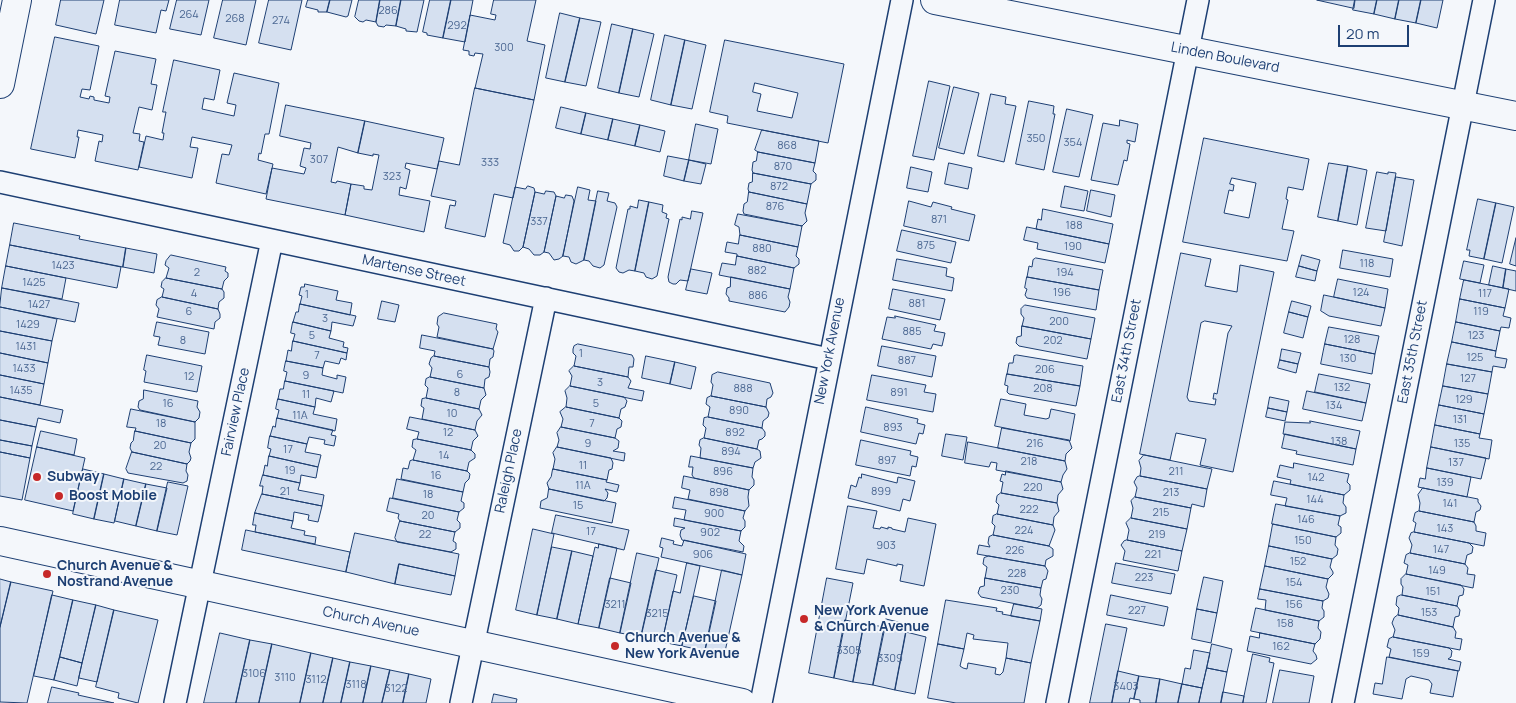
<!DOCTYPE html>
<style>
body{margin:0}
#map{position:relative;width:1516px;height:703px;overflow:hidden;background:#f4f7fb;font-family:Manrope,sans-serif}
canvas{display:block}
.scale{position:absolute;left:1338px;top:25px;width:71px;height:22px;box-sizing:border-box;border:2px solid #1d3f73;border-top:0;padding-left:6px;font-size:15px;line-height:18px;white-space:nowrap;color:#1d3f73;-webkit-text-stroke:4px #f4f7fb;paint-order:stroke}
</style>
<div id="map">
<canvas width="1516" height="703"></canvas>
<div class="scale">20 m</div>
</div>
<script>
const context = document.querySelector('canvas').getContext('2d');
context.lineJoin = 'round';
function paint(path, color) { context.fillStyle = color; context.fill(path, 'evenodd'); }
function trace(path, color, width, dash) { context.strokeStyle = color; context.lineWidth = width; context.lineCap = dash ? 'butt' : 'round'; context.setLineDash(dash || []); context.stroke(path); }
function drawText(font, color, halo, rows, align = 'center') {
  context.font = font + ' Manrope,sans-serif'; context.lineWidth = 4; context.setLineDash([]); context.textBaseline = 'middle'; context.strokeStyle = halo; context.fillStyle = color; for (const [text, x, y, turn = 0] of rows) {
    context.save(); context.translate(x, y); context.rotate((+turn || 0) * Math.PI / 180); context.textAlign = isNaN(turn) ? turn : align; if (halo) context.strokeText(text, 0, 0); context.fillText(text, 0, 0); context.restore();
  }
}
const building = new Path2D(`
 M61,0H104L96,34L56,25Z
 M120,0H169L166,11L161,10L156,33L115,25Z
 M177,0H209L201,35L170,29Z
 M223,0H256L246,45L214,38Z
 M269,0H302L291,50L259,43Z
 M308,0H330L327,12H318V10L306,7Z
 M330,0H352L348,16L346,17L327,12Z
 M359,0H380L376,22L366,20L363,22L359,21L355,17Z
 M380,0H401L396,26L386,25L384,27L378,26L376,22Z
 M401,0H424L417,32L406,31V29L396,26Z
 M430,0H451L443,38L427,35V33L423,32Z
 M451,0H473L465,42L443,38Z
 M494,0H536L527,41L545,45L534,100L475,88L483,54L475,53L474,56L469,55V51L463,50L470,15L495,20L496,15L491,14Z
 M1317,0H1355L1354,8Z
 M1355,0H1377L1374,14L1353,10Z
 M1377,0H1399L1395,19L1374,14Z
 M1399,0H1421L1416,23L1395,19Z
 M1421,0H1443L1437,28L1416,23Z
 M560,13L580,18L565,82L546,78Z
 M580,18L601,22L586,86L565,82Z
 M612,24L633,29L619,93L598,88Z
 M633,29L654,34L639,97L619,93Z
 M665,35L685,40L671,105L651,100Z
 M55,37L99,46L90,90L82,89L80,97L89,99L90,96L94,97V100L109,103L110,97L105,96L115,51L156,59L151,84L157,85L152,110L139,107L133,133L140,134L139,141L144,142L138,170L95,161L99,141L102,142L103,135L78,130L77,137H79L75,158L31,149Z
 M685,40L706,45L692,109L671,105Z
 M725,40L844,64L828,143L727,123L728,116L710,112ZM755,83L798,93L792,118L757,111L761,94L753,92Z
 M174,60L220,70L214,100L204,98L202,109L234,116L236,105L227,103L234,73L279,83L269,134H265L261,154L259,153L258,160L273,164L266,194L216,183L222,154L229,155L232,145L192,137L190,147L198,148L192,178L139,167L146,136L163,140L164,133H162L166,112H163Z
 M929,81L950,86L934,160L913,156Z
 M954,87L979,93L964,154L939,148Z
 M475,88L534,100L513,198L494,194L485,237L445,228L450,205L455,206L456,201L431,196L439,161L459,165Z
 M991,94L1006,97L1005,104L1016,106L1004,162L978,156Z
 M1029,101L1054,106L1053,114H1055L1044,170L1016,164Z
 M286,105L365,121L358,153L338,147L331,182L336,183L337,181L351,184L345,215L266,199L272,168L304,174L306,168L300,166L304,148L310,149L311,143L280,136Z
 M561,107L586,113L581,134L556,128Z
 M1067,109L1093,115L1079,177L1053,172Z
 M586,113L613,119L608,140L581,134Z
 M613,119L640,125L635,146L608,140Z
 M1120,120L1138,124L1135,142L1127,140V143L1130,144L1127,161L1124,160L1118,185L1091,180L1103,123L1119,126Z
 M365,121L444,138L437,169L406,163L405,168L410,170L406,189L400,187L399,195L430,201L424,232L345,215L351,184L364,186V189L372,190L379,155L373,154V156L358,153Z
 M696,124L718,129L711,164L689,160Z
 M640,125L665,131L660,152L635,146Z
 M762,130L819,141L815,163L758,152L755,150Z
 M1204,138L1309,159L1303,190L1288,187L1286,199L1288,200L1282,229L1294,231L1287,261L1183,242ZM1232,178L1256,183L1249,218L1224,213L1229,190L1233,191L1234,185L1230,184Z
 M758,152L815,163L813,171L816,174V180L811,184L753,173L752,170L753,162L756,161Z
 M668,156L689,160L684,181L664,176Z
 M689,160L706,164L701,184L684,181Z
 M949,163L972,168L968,189L945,184Z
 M1329,163L1348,166L1338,221L1318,217Z
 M1348,166L1367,170L1357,225L1338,221Z
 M911,167L932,172L928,192L907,188Z
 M1377,172L1388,174V172L1396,173L1386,231L1366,228Z
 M753,173L811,184L807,204L749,192L748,189L749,183L752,182Z
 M1396,177L1414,180L1402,246L1384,242Z
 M528,186L534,188L535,192L523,247L519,251H514L510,245L503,243L515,187L525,189Z
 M1065,186L1088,191L1084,211L1061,207Z
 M578,187L590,190L588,200L596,201L584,260L576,264L571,262L569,257L563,256Z
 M1091,190L1115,195L1111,217L1087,211Z
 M546,191L554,192L556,196L544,252L540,255H534L529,249L523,247L535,192L544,194Z
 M598,191L609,193L607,201L615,203L617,207L604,265L600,268L593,266L589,261L584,260Z
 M749,192L807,204L805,213L807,221L802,226L744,214L743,211L744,204L747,202Z
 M566,195L572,196L574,201L563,256L559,259L554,260L549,253L544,252L556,196L564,198Z
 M1478,199L1496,203L1484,259L1469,256L1470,250H1467Z
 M639,200L649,202L635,271L629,270L623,273L619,272L616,268L628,209H630V206L637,208Z
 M909,201L931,207L933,202L952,207L951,209L975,215L969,241L904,226Z
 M649,202L663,205L662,212L667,214L666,218L669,219L657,276L652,279L646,277L644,273L635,271Z
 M1496,203L1514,207L1502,263L1484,259Z
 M1043,209L1113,224L1109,244L1036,229L1038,219L1041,220Z
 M692,211L703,213L688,281L680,280L676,284H673L669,282L668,277L680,219L682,220V217L690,219Z
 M738,214L802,226L798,247L740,235L739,227L735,225Z
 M14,223L80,236L79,239L126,248L123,267L10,245Z
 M1027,227L1109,244L1105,263L1037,249L1038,243L1024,240Z
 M902,230L956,242L951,263L897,251Z
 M740,235L798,247L796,256L799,259V264L794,268L737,256V254L725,252L727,242L738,244Z
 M1516,238V266L1510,264Z
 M10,245L121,267L117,288L6,266Z
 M126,248L157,254L154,273L123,267Z
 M1343,250L1393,259L1390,277L1340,268Z
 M1181,253L1211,259L1205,286L1237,292L1240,265L1274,272L1233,472L1200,465L1206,439L1176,433L1170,460L1140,454ZM1205,321L1232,326L1228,333L1217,394L1214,393L1213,399H1216L1215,405L1189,401L1187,397L1201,323Z
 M171,255L226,267L225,271L228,273V277L224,281L222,289L166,278L169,268L165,265L166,261Z
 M1302,255L1320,260L1317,271L1299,266Z
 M737,256L794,268L790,289L719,275L722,263L735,265Z
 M1036,258L1103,270L1099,290L1027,277L1029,266L1032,267L1033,260Z
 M897,259L947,268L946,276L954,278L952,291L893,280Z
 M1464,261L1484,265L1480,283L1460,279Z
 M6,266L66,278L62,299L2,288Z
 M1299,266L1317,271L1315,281L1296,277Z
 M1493,266L1506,269L1503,288L1489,285Z
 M691,269L712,273L707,294L686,290Z
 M1506,269L1516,271V291L1503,288Z
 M731,277L790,289L788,297L790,302L789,307L785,312L729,301V298L726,294L727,288L730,287Z
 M1027,277L1099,290L1096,310L1027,298L1025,295L1027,289L1025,288Z
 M166,278L222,289L224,292V298L219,302L218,309L162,297L164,289L161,287L162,282Z
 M1338,279L1388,289L1385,308L1334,297Z
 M1464,280L1509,289L1505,308L1460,299Z
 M305,284L338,291L336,300L352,303L350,315L300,304L302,296L299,295L301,287H304Z
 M2,288L79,303L75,322L0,307Z
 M893,289L945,299L940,320L889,309Z
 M1324,295L1385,308L1381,326L1329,316L1321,311Z
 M162,297L218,309L220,314V318L215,322L214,329L157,317L159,309L156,305L157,300Z
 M1460,299L1505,308L1503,316L1511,318L1509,328L1501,327L1500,331L1456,322Z
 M382,301L399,305L395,322L378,319Z
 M1292,301L1311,306L1308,317L1289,312Z
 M300,304L356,316L353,326L332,322L331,331L293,322L296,312H298Z
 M1025,305L1095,318L1091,339L1022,326L1024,318L1021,314V309Z
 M0,307L57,319L52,341L0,331Z
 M1289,312L1308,317L1303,338L1284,333Z
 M444,313L497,324L496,329L498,332L493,349L437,337L439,327L437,324L438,317Z
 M895,316L936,325L934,331L945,333L942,346L933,344L931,349L882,339L887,317L895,318Z
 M157,322L209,332L205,354L158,345L160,337L154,336Z
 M293,322L331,331L329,338L344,342L343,347L348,348L347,353L293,341L295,334L291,333Z
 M1456,322L1500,331L1496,351L1452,342Z
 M1022,326L1091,339L1087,359L1019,346L1016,343L1017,337L1021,336Z
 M1329,327L1379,336L1375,354L1325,344Z
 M0,331L52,341L48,363L0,353Z
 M422,335L493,349L494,351L493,357L490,359L489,367L434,356L435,351L420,348Z
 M293,341L347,353L346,360L341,358L339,364L325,361L323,368L286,361L288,350L291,351Z
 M1452,342L1496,351L1495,357L1507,359L1505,368L1493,366L1492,372L1447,364Z
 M578,344L632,355L634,359L633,367H629L628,377L574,366L576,356L573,353V349L574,346Z
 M1325,344L1375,354L1372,374L1321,364Z
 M882,346L936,356L932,377L878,366Z
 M1282,349L1301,353L1298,364L1280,360Z
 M0,353L48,363L44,384L0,375Z
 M147,355L202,366L197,392L144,382L146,371L144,370Z
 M1017,355L1083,366L1080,386L1007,374L1009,363H1013L1014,356Z
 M434,356L489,367L490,372L489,377L485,379L484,388L430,377L432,368L429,364L431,358Z
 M646,356L675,362L670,384L642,378Z
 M1280,360L1298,364L1296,373L1278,368Z
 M286,361L323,368L322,375L337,379V375L346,377L343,393L285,381L287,372L284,371Z
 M675,362L696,367L691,389L670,384Z
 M1447,364L1492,372L1488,394L1443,386Z
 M574,366L628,377L631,381L628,388L644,391L642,401L570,386L572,376L569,371Z
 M718,372L770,383L773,393L771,397L767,399L766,407L711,396L713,385L711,382L712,375Z
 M1007,374L1080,386L1076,406L1009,394L1007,392L1008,386L1005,385Z
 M1319,374L1370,384L1366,403L1315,392Z
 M0,375L44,384L40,405L0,397Z
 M872,375L926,385L924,392L936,394L933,412L867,400Z
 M430,377L484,388L486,395L481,400L479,409L426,398L428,388L425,385L426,379Z
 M285,381L334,391L331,402L316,398L315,407L278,399L280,389H283Z
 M570,386L624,397L627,401L625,407L621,409L619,418L566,407L567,398L565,391Z
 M1443,386L1488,394L1484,414L1439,405Z
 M144,390L198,401L197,407L200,412L199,418L195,422L140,410L138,407L139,401L143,399Z
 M1307,391L1366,403L1362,421L1303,409Z
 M711,396L766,407L769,413L768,417L763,421L762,428L708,417L710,407L706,404L707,398Z
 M0,397L63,410L60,423L38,418L36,427L0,420Z
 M1270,397L1289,401L1287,412L1268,408Z
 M426,398L479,409L482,415L477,421L475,430L422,419L424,408L421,406L422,399Z
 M278,399L315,407L313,414L337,419L335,431L277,418L279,410L276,409Z
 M1001,399L1026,404L1024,415L1046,419L1049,418L1051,409L1075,414L1070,441L995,426Z
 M1439,405L1484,414L1480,434L1435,425Z
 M566,407L619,418L622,421L621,427L617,429L615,438L561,427L563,419L560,412Z
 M866,407L918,419L917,423L925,425L923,434L919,433L916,444L861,432Z
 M1268,408L1287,412L1285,421L1266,417Z
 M131,409L195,422V439L191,443L135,431L136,428L127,427Z
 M410,417L475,430L478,436L473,441L471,450L417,439L419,432L407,429Z
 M708,417L762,428L765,432V436L762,439L759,440L757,449L704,438L706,428L703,425L704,418Z
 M277,418L333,430L331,435L336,436L334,446L324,444L325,440L309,437L307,444L270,436L273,426L275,427Z
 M0,420L36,427L32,446L0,440Z
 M1310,421L1360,431L1356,449L1283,434L1285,422L1310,423Z
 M1435,425L1480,434L1479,438L1492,440L1489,459L1431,447Z
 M561,427L615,438L619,441L618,448L613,451L625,453L624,461L557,447L559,440L557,433Z
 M1002,428L1069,440L1072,448L1066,454L1065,461L998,448Z
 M41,431L77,439L74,455L37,447Z
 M135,431L191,443L189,452L191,458L190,461L187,464L132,452L130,448L131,443L133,441Z
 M946,434L967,437L963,460L942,456Z
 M1285,434L1356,449L1353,465L1296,454L1297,451L1282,448Z
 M270,436L307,444L305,452L321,455L318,467L269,456L271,449L268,448Z
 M704,438L757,449L760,451L761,458L755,462L753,468L700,458L701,448L699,445L700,440Z
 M417,439L471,450L475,454V458L469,462L467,471L413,460L416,450L412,447L413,440Z
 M0,440L32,446L30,458L0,452Z
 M861,440L911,451L910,455L918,457L916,467L912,466L910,476L856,465Z
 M968,442L1065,461L1067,469L1063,475L1061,482L996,470L997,463L991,462L989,467L965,463Z
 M37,447L85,458L73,511L25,500Z
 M557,447L611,458L613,463L612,469L609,470L607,480L553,469L555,459L553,453Z
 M1431,447L1486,458L1481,479L1427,468Z
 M0,452L30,458L22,500L0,496Z
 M132,452L187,464L186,471L188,475L187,481L183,483L128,473L126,469Z
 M1144,455L1212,469L1207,489L1140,476L1141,468L1139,461Z
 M269,456L318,467L316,478L301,475L300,483L263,475L265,465L267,466Z
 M691,456L753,468L752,477L754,480V485L749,490L694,478L692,475L693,467H689Z
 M413,460L467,471L470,474L469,479L465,483L463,492L401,479L403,468L408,469L410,461Z
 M1294,463L1349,474L1347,482L1350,485V490L1344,495L1290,484L1291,480L1277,477L1280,465L1293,468Z
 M1427,468L1471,477L1467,497L1418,487L1420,478L1425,479Z
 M83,469L104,474L94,519L73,514Z
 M553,469L607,480L606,482L619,485L617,492L605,489L608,493L607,498L604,501L549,489L547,483L551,477Z
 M1006,471L1061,482L1063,489L1058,495L1057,503L1001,493L1003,482L1000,481L1002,474L1005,475Z
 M104,474L124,479L114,523L94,519Z
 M862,474L897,483L898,477L915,481L910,501L903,499L900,511L848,498L851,485L856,487L859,477L861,478Z
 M263,475L300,483L298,490L324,495L322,506L262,494L263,486H260Z
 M684,476L749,490L748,497L749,506L745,511L688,499L690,490L682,488Z
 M1140,476L1207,489L1204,507L1192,504L1191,508L1135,497L1137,488L1134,482L1137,477Z
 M124,479L146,484L136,526L115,521Z
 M397,479L463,492L461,501L464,503V508L459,512L393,498Z
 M1274,481L1344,495L1343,503L1346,507V513L1340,516L1285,506L1287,498L1271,495Z
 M168,482L188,486L177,535L157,531Z
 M146,484L167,488L157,531L136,526Z
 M1423,488L1478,499V502L1481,506L1480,510L1476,512L1474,522L1419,511L1420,503L1418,495Z
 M549,489L616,503L612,523L540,508L541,501L547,498Z
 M1001,493L1057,503L1059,511L1054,517L1053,525L997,514L999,505L996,502L997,496Z
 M262,494L322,506L318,522L308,520L309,515L294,512L293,521L255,513Z
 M675,497L745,511L743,518L745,521V527L741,531L684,520L686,510L673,508Z
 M1135,497L1191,508L1187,529L1131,518L1133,508L1131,501Z
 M390,498L459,512L457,520L460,523V528L455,532L400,521L398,518L399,514L387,511Z
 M1276,504L1340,516L1338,525L1341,527V533L1336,537L1272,524Z
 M848,506L877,511L873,528L880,529L881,527L888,529V527L892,528V529L905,532L908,518L936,524L924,586L900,581L903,565L897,564V566L867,559L864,574L836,569Z
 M1419,511L1474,522L1476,526V531L1486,533L1484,546L1414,532L1416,523L1413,521L1415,513Z
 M255,513L293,521L291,528L305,531L304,535L316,537L315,544L255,532L256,525H253Z
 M997,514L1053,525L1055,530L1049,546L993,535L995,526L992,523L993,516Z
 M556,515L629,530L624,550L552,533Z
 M675,518L741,531L739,541L744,546L743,552L682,540L680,535L681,530L685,528L674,526Z
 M1131,518L1187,529L1182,551L1127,540L1129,530L1126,523Z
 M400,521L455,532L453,541L456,543V549L451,552L397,542L395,538Z
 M1273,524L1336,537L1335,545L1338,549L1337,555L1332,559L1269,546Z
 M533,529L554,534L537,615L516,610Z
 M246,530L350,552L346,572L242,550Z
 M1414,532L1469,543L1473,547L1472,553L1467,555L1465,564L1410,553L1412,545L1409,538L1411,533Z
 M355,533L459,554L455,576L399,564L395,584L346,572Z
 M993,535L1049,546L1053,549V556L1046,560L1045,566L977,554L979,545L990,547L988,543L989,537Z
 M662,538L674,541L673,544L682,546L684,540L746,554L742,575L661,557L663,548L660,547Z
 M1127,540L1182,551L1178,571L1123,560L1125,551L1121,545L1124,541Z
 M599,544L617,548L599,628L578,624L595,547L598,548Z
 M1269,546L1332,559L1330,567L1333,572V574L1328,579L1265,566Z
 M552,547L572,551L557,619L537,615Z
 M572,551L593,556L578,624L557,619Z
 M637,553L659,558L641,637L620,633Z
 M1410,553L1465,564L1468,568L1467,574L1475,575L1473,588L1406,574L1408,565L1404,563L1406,555Z
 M989,556L1045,566L1048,571L1046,579L1043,580L1041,588L985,578L987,567L983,564L984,558Z
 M687,563L700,566L682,646L662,642L673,591L680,593Z
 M1116,563L1175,574L1171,594L1112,583Z
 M399,564L455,576L451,595L395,584Z
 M1265,566L1328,579L1326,587L1329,594L1328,598L1323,601L1260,589Z
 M656,570L677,575L662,642L641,637Z
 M722,570L742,575L724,656L705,651Z
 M1406,574L1461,585L1464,589L1463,595L1459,596L1457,606L1402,595L1403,587L1401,584V579Z
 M1204,577L1223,581L1217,613L1197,609Z
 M610,578L631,583L620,633L599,628Z
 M827,578L853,583L834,678L809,673Z
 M985,578L1041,588L1040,595L1042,599L1041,605L1037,608L981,597L978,593L980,587L984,586Z
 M0,579L11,582L0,627Z
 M11,582L53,591L27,703L0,702V627Z
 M1260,589L1323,601L1322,608L1324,611V617L1319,621L1265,610L1266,600L1258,599Z
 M52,595L73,600L54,680L34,676Z
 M1111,595L1168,607L1164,626L1107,615Z
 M1401,595L1457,606L1460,610L1459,616L1455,617L1453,627L1398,615L1399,608L1396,605L1397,597Z
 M694,596L716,601L705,651L682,646Z
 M73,600L96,605L82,663L60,657Z
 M946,600L997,608L996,611L1003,612L1002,614L1040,621L1031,663L1006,658L1008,643L973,639L974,635L967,633L964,649L938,644Z
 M1014,604L1042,609L1040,621L1011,616Z
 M96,605L114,610L97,682L79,678Z
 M1256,608L1319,621L1318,628L1321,632L1320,639L1315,644L1251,631Z
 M1197,609L1217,613L1211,643L1192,639Z
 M114,610L158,620L138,703L118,698L119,693L96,687Z
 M1398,615L1453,627L1456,632L1455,638L1462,639L1460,650L1393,637L1395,630L1392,623L1394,618Z
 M886,619L902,623L901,631L906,632L895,690L873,685Z
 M845,620L864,624L853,682L834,678Z
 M864,624L885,627L873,685L853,682Z
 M1106,624L1127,628L1118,671L1112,703H1090Z
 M906,632L926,637L915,694L895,690Z
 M220,633L250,640L236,703H204Z
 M1260,633L1315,644L1313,651L1316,655L1317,659L1311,664L1247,651L1250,636L1259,638Z
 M1393,637L1449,648L1452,651L1451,657L1448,659L1461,662L1459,671L1389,657L1391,649L1387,647L1389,639Z
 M250,640L272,644L259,703H236Z
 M272,644L311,653L300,703H259Z
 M938,644L964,649L960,666L963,668L967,669L968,663L996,668L995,674L1000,675L1003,672L1006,658L1031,663L1024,703H956L928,698Z
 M1212,644L1232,649L1227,672L1207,668Z
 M1194,650L1210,653L1202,688L1182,684L1185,668L1190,669Z
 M311,653L333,658L323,703H300Z
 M1253,654L1270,658L1269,662L1274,663L1266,703H1243Z
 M60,657L82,663L77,686L54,680Z
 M1387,657L1458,671L1453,697L1430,693L1432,684L1429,680L1411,676L1406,679L1402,699L1373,694L1375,683L1382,684Z
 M333,658L350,662L341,703H323Z
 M350,662L371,666L363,703H341Z
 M371,666L390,670L382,703H363Z
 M1207,668L1227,672L1221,703H1199Z
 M390,670L409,674L403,703H382Z
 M1280,670L1314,676L1309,703H1273Z
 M1118,671L1139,676L1134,699L1130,698L1129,703H1112Z
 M409,674L431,679L426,703H403Z
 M1139,676L1160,679L1156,703H1140V700L1134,699Z
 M1160,679L1182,684L1178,703H1156Z
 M1182,684L1202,688L1199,703H1178Z
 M52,687L79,693L78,695L114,703H48Z
 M1223,692L1244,696L1243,703H1221Z
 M494,694L517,699L516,703H492Z`);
paint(building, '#d5e0f0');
trace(building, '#1d3f73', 1);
const street = new Path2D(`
 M0,182L829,359
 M175,703L272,240
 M461,703L546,298
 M761,703L902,0
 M1057,703L1198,0
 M1343,703L1484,0`);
const secondary = new Path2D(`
 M0,84L17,0
 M0,541L742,703`);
const highway = new Path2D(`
 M935,0L1516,116`);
trace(street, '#1d3f73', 24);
trace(secondary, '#1d3f73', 30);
trace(highway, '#1d3f73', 30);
trace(street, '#f4f7fb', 21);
trace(secondary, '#f4f7fb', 28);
trace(highway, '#f4f7fb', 28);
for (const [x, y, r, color] of [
 [37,477,5,"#c62828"],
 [59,496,5,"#c62828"],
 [47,574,5,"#c62828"],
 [804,619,5,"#c62828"],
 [615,646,5,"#c62828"]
]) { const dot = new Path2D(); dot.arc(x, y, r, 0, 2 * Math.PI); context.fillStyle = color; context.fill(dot); trace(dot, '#f4f7fb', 2); }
drawText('11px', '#4b6792', null, [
 ["286",388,11],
 ["264",189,15],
 ["268",235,19],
 ["274",281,21],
 ["292",457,26],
 ["300",504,48],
 ["350",1036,139],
 ["354",1073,143],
 ["868",787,146],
 ["307",319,160],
 ["333",490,163],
 ["870",783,167],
 ["323",392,177],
 ["872",779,187],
 ["876",775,207],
 ["871",939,220],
 ["337",539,222],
 ["188",1074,226],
 ["875",926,246],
 ["190",1073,247],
 ["880",762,249],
 ["118",1367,264],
 ["1423",63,266],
 ["882",757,271],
 ["2",197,273],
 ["194",1065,273],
 ["1425",34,283],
 ["196",1062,293],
 ["124",1361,293],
 ["4",194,294],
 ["117",1485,294],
 ["1",307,295],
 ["886",758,296],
 ["881",917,304],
 ["1427",39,305],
 ["6",189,312],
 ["119",1481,312],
 ["3",325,319],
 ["200",1059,322],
 ["1429",28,325],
 ["885",912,332],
 ["5",312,336],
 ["123",1476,336],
 ["128",1352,340],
 ["8",183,341],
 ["202",1053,341],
 ["1431",26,347],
 ["1",581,354],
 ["7",317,356],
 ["125",1475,358],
 ["130",1348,359],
 ["887",907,361],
 ["1433",24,369],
 ["206",1045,370],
 ["6",460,375],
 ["9",306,376],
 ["12",189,377],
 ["127",1468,379],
 ["3",600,383],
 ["132",1342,388],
 ["888",743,389],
 ["208",1043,389],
 ["1435",21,391],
 ["8",457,393],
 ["891",899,393],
 ["11",306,395],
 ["129",1464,400],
 ["16",168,404],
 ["5",596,404],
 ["134",1334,406],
 ["890",739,411],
 ["10",452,414],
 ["11A",300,416],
 ["131",1460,420],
 ["18",161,424],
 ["7",592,424],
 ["893",893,428],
 ["12",448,433],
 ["892",735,433],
 ["138",1339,442],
 ["9",588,444],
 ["216",1035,444],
 ["135",1462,444],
 ["20",160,446],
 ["17",288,450],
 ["894",731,452],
 ["14",444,456],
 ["897",887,461],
 ["218",1029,462],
 ["137",1456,463],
 ["11",583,466],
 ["22",156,467],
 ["19",290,471],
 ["896",723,472],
 ["211",1176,472],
 ["16",436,476],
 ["142",1316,478],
 ["139",1445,483],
 ["11A",583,486],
 ["220",1033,488],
 ["21",285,492],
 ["899",881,492],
 ["898",719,493],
 ["213",1171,493],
 ["18",428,495],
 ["144",1315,500],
 ["141",1450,504],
 ["15",578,506],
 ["222",1029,510],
 ["215",1161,513],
 ["900",714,514],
 ["20",428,516],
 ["146",1306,520],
 ["143",1445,529],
 ["224",1024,531],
 ["17",591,532],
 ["902",710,533],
 ["22",425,535],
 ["219",1157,535],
 ["150",1303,541],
 ["903",886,546],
 ["147",1441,550],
 ["226",1015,551],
 ["906",703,555],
 ["221",1153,555],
 ["152",1298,562],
 ["149",1437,571],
 ["228",1017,574],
 ["223",1144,578],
 ["154",1294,583],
 ["230",1010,591],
 ["151",1433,592],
 ["3211",615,605],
 ["156",1294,605],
 ["227",1137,611],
 ["153",1429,613],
 ["3215",657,614],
 ["158",1285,624],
 ["162",1281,647],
 ["3305",849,651],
 ["159",1421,654],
 ["3309",890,659],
 ["3106",254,674],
 ["3110",285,678],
 ["3112",316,680],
 ["3118",356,685],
 ["3403",1126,687],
 ["3122",396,689]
]);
drawText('14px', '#1d3f73', '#f4f7fb', [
 ["Linden Boulevard",1225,58,11],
 ["Martense Street",414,271,12],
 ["New York Avenue",830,351,-79],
 ["East 34th Street",1127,351,-79],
 ["East 35th Street",1413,352,-79],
 ["Fairview Place",236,412,-78],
 ["Raleigh Place",509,471,-78],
 ["Church Avenue",371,622,12]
]);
drawText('bold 14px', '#1d3f73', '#f4f7fb', [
 ["Subway",47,477],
 ["Boost Mobile",69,496],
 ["Church Avenue &",57,566],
 ["Nostrand Avenue",57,582],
 ["New York Avenue",814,611],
 ["& Church Avenue",814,627],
 ["Church Avenue &",625,638],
 ["New York Avenue",625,654]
], 'left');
</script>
